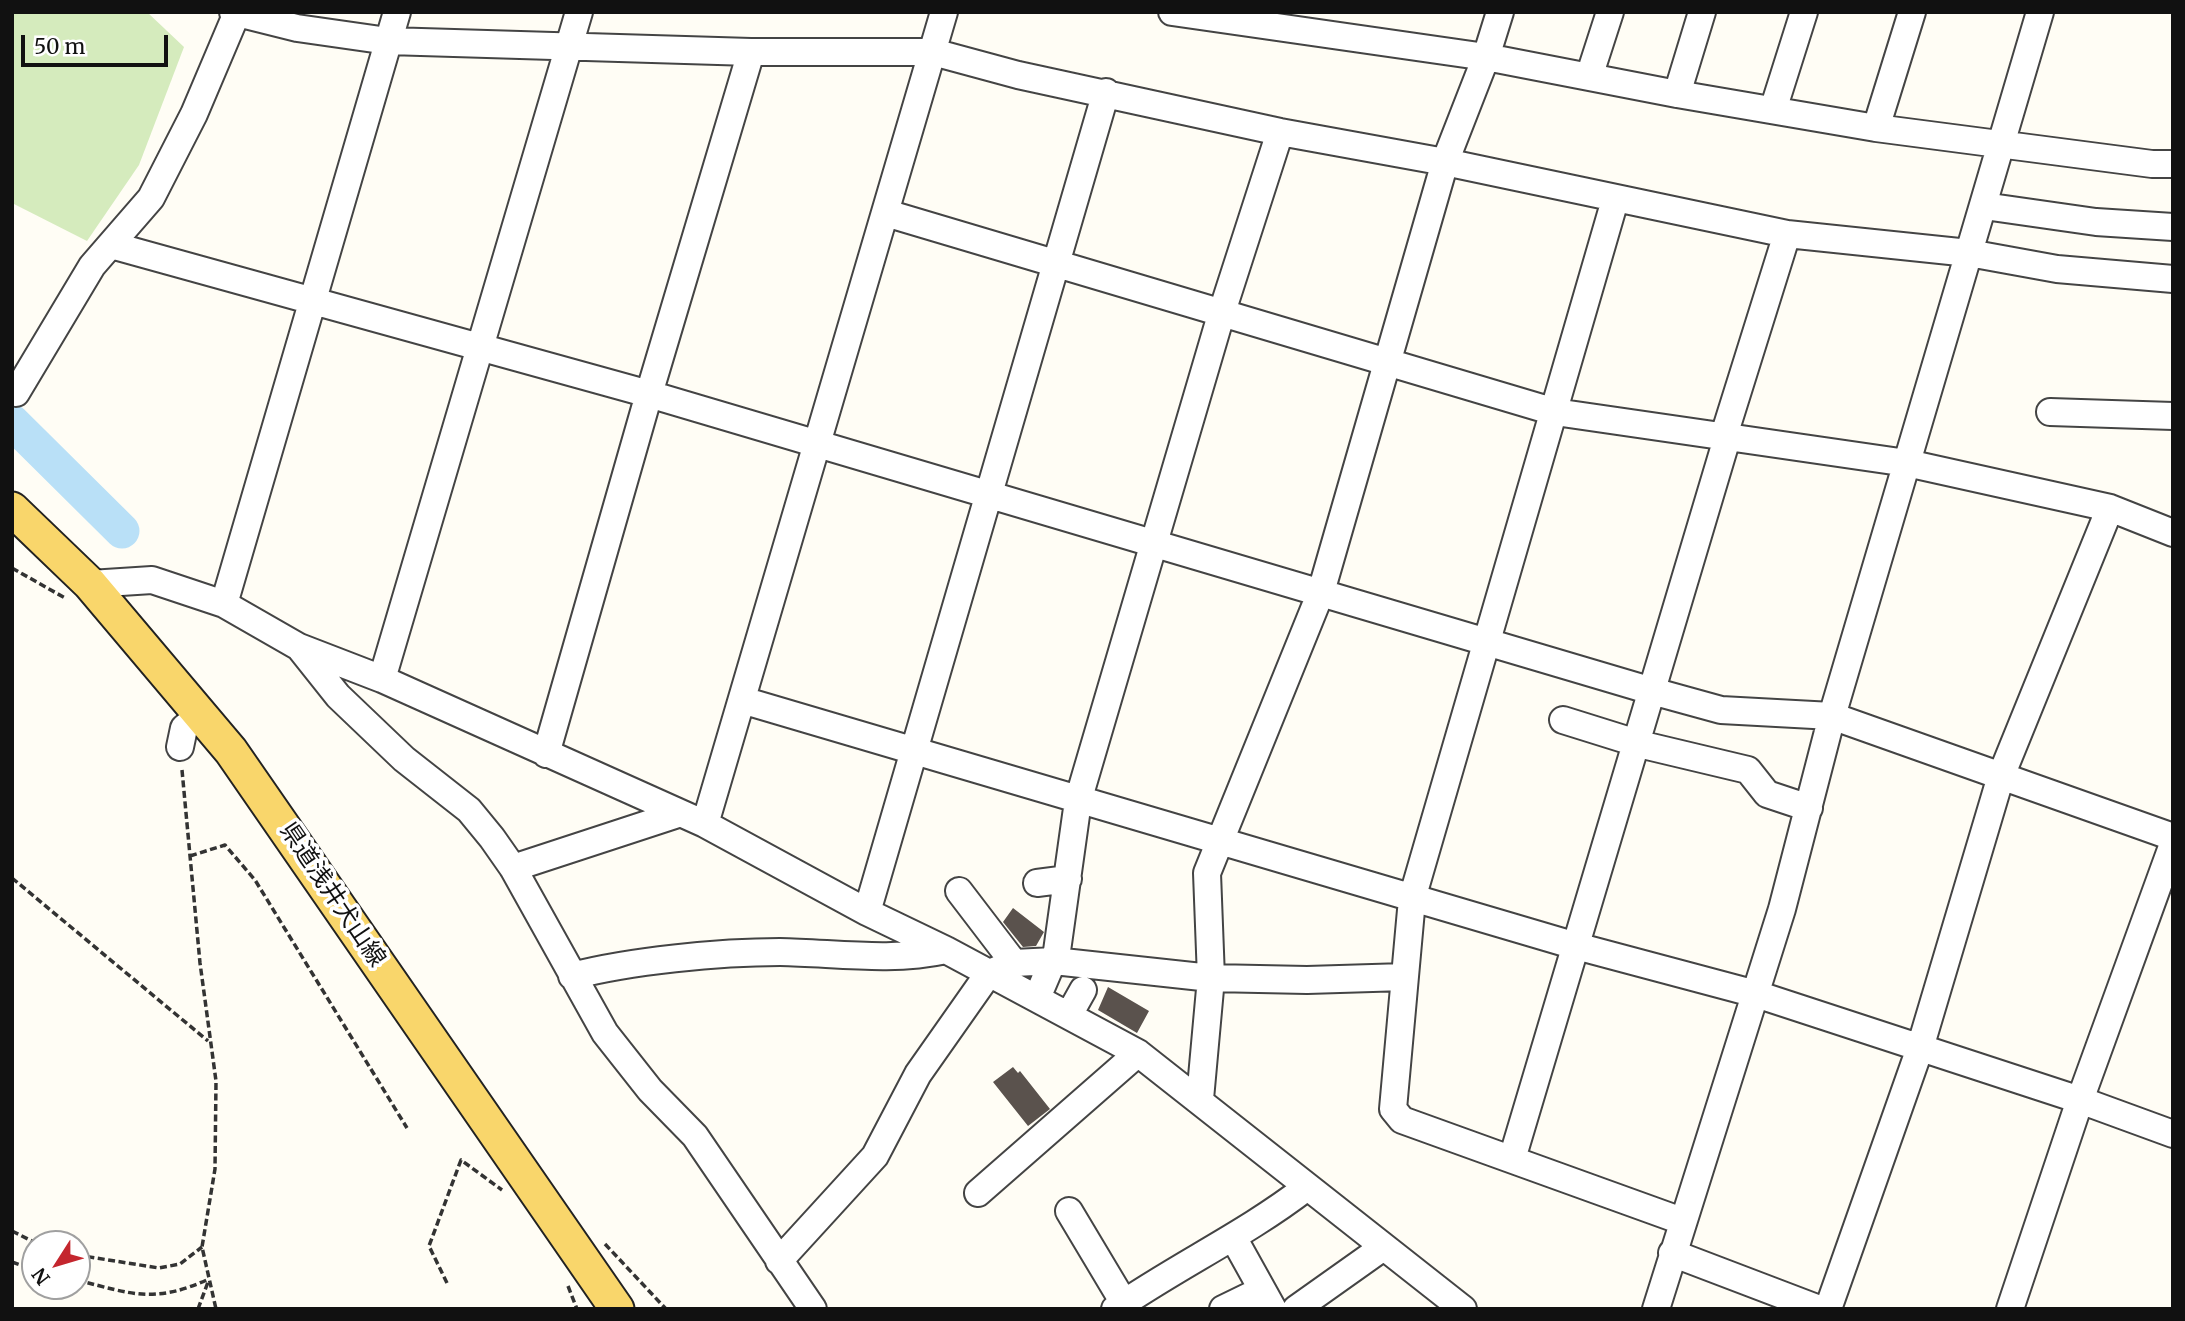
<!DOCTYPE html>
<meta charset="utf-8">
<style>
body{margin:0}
#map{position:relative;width:2185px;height:1321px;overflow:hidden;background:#fffdf5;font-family:Merriweather,serif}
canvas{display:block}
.frame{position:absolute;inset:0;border:14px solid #111;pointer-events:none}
.north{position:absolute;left:21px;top:1230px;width:70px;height:70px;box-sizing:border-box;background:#fff;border:2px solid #a0a0a0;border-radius:50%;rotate:233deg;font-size:19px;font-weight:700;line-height:28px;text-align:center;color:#111}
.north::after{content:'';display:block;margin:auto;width:24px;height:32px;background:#c4262e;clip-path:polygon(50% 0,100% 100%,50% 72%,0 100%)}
.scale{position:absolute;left:21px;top:35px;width:147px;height:32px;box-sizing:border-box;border:4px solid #111;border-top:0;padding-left:9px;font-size:21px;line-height:24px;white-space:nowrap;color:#111;-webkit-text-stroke:5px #fff;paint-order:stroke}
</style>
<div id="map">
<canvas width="2185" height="1321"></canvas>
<div class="frame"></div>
<div class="north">N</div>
<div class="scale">50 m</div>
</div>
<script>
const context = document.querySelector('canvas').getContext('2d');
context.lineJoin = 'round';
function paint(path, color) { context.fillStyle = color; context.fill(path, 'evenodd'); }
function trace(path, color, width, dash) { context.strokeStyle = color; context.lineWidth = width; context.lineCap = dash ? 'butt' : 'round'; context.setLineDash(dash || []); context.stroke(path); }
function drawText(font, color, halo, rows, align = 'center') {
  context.font = font + ' Merriweather,"Noto Sans JP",serif'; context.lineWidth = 7; context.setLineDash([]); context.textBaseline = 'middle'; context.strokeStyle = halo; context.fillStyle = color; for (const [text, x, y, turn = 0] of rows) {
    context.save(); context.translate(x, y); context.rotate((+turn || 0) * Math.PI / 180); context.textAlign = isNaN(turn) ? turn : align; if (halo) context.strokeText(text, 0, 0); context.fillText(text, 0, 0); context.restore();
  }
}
paint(new Path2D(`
 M12,12H147L184,47L139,165L87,241L12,203Z`), '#d5ebbd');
trace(new Path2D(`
 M12,422L122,531`), '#b9e0f7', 35);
paint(new Path2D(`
 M1013,908L1044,932L1036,946L1023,947L1003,922Z
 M1108,987L1149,1011L1137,1033L1098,1010Z
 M1013,1067L1018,1073L1020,1071L1050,1109L1028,1126L993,1082Z`), '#5a524d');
const minor = new Path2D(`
 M233,12L297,28L388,41L751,52H933L1018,75L1280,132L1445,162L1787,234L1969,253L2057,269L2173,279
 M1172,12L1486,57L1677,94L1876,128L2152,164H2173
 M1589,77L1610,12
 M1677,94L1702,12
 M1773,110L1804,12
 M1876,128L1912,12
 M1615,200L1416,885L1411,910L1393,1109L1402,1120L1682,1221
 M1984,206L2096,222L2173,227
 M886,213L1555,412L1907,463L2110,508L2173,533
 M111,245L649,394L1652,691L1721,710L1832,716L2173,837
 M16,393L92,266L151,198L194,114L236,15
 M2050,412L2173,416
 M90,584L152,580L224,604L299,647L382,679L705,824L867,912L946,950L1138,1053L1463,1309
 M224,604L397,12
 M299,647L338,696L404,759L469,810L492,838L513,868L605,1033L650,1090L695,1136L813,1309
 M382,679L579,12
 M742,700L1576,946L1756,994L2080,1100L2173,1134
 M1563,720L1643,745L1748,770L1767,794L1809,808
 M180,747L184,728L201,714
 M546,754L649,394L751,52
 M705,824L944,12
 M513,868L678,814
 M1037,883L1068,879
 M959,891L1014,963
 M867,912L1106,92
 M572,976C629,961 720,952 780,952C836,953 891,962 946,950
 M1037,998L1057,951L1078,801L1221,315L1280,132
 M1069,1015L1083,990
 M1200,1099L1211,978L1207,873L1321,592L1445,162L1486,57L1500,12
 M1512,1159L1728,435L1726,429L1787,234
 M978,1193L1138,1053
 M1069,1211L1124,1303
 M1233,1237L1273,1309
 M1672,1253L1819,1309
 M779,1261L875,1156L918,1074L989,973L1014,963L1054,961L1211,978L1307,980L1405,977
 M1115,1309C1179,1265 1246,1234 1307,1187
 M1223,1309L1262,1290
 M1296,1309L1382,1248
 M1656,1309L1782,909L1832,716L2040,12
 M1828,1309L1920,1048L2001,776L2110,508
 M2010,1309L2080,1100L2173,844`);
const major = new Path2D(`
 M12,509L90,584L231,751L617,1309`);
trace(minor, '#444', 30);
trace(major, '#222', 37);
trace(new Path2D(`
 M12,568L65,598
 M182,770L200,963L216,1081L215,1169L202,1247L216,1309
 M190,856L225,845L255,880L407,1128
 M12,878L208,1041
 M12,1231L38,1244
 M605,1244L666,1309
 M77,1255L159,1268L180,1264L202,1247
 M12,1262L35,1270
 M77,1280C132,1294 154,1304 209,1279
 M447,1283L429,1246L461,1160L502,1190
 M568,1286L577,1309
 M198,1309L208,1282`), '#333', 3.5, [7, 3.5]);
trace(minor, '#fff', 26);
trace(major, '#f9d66b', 33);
drawText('24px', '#111', '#fff', [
 ["県道浅井犬山線",332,895,56]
]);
</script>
